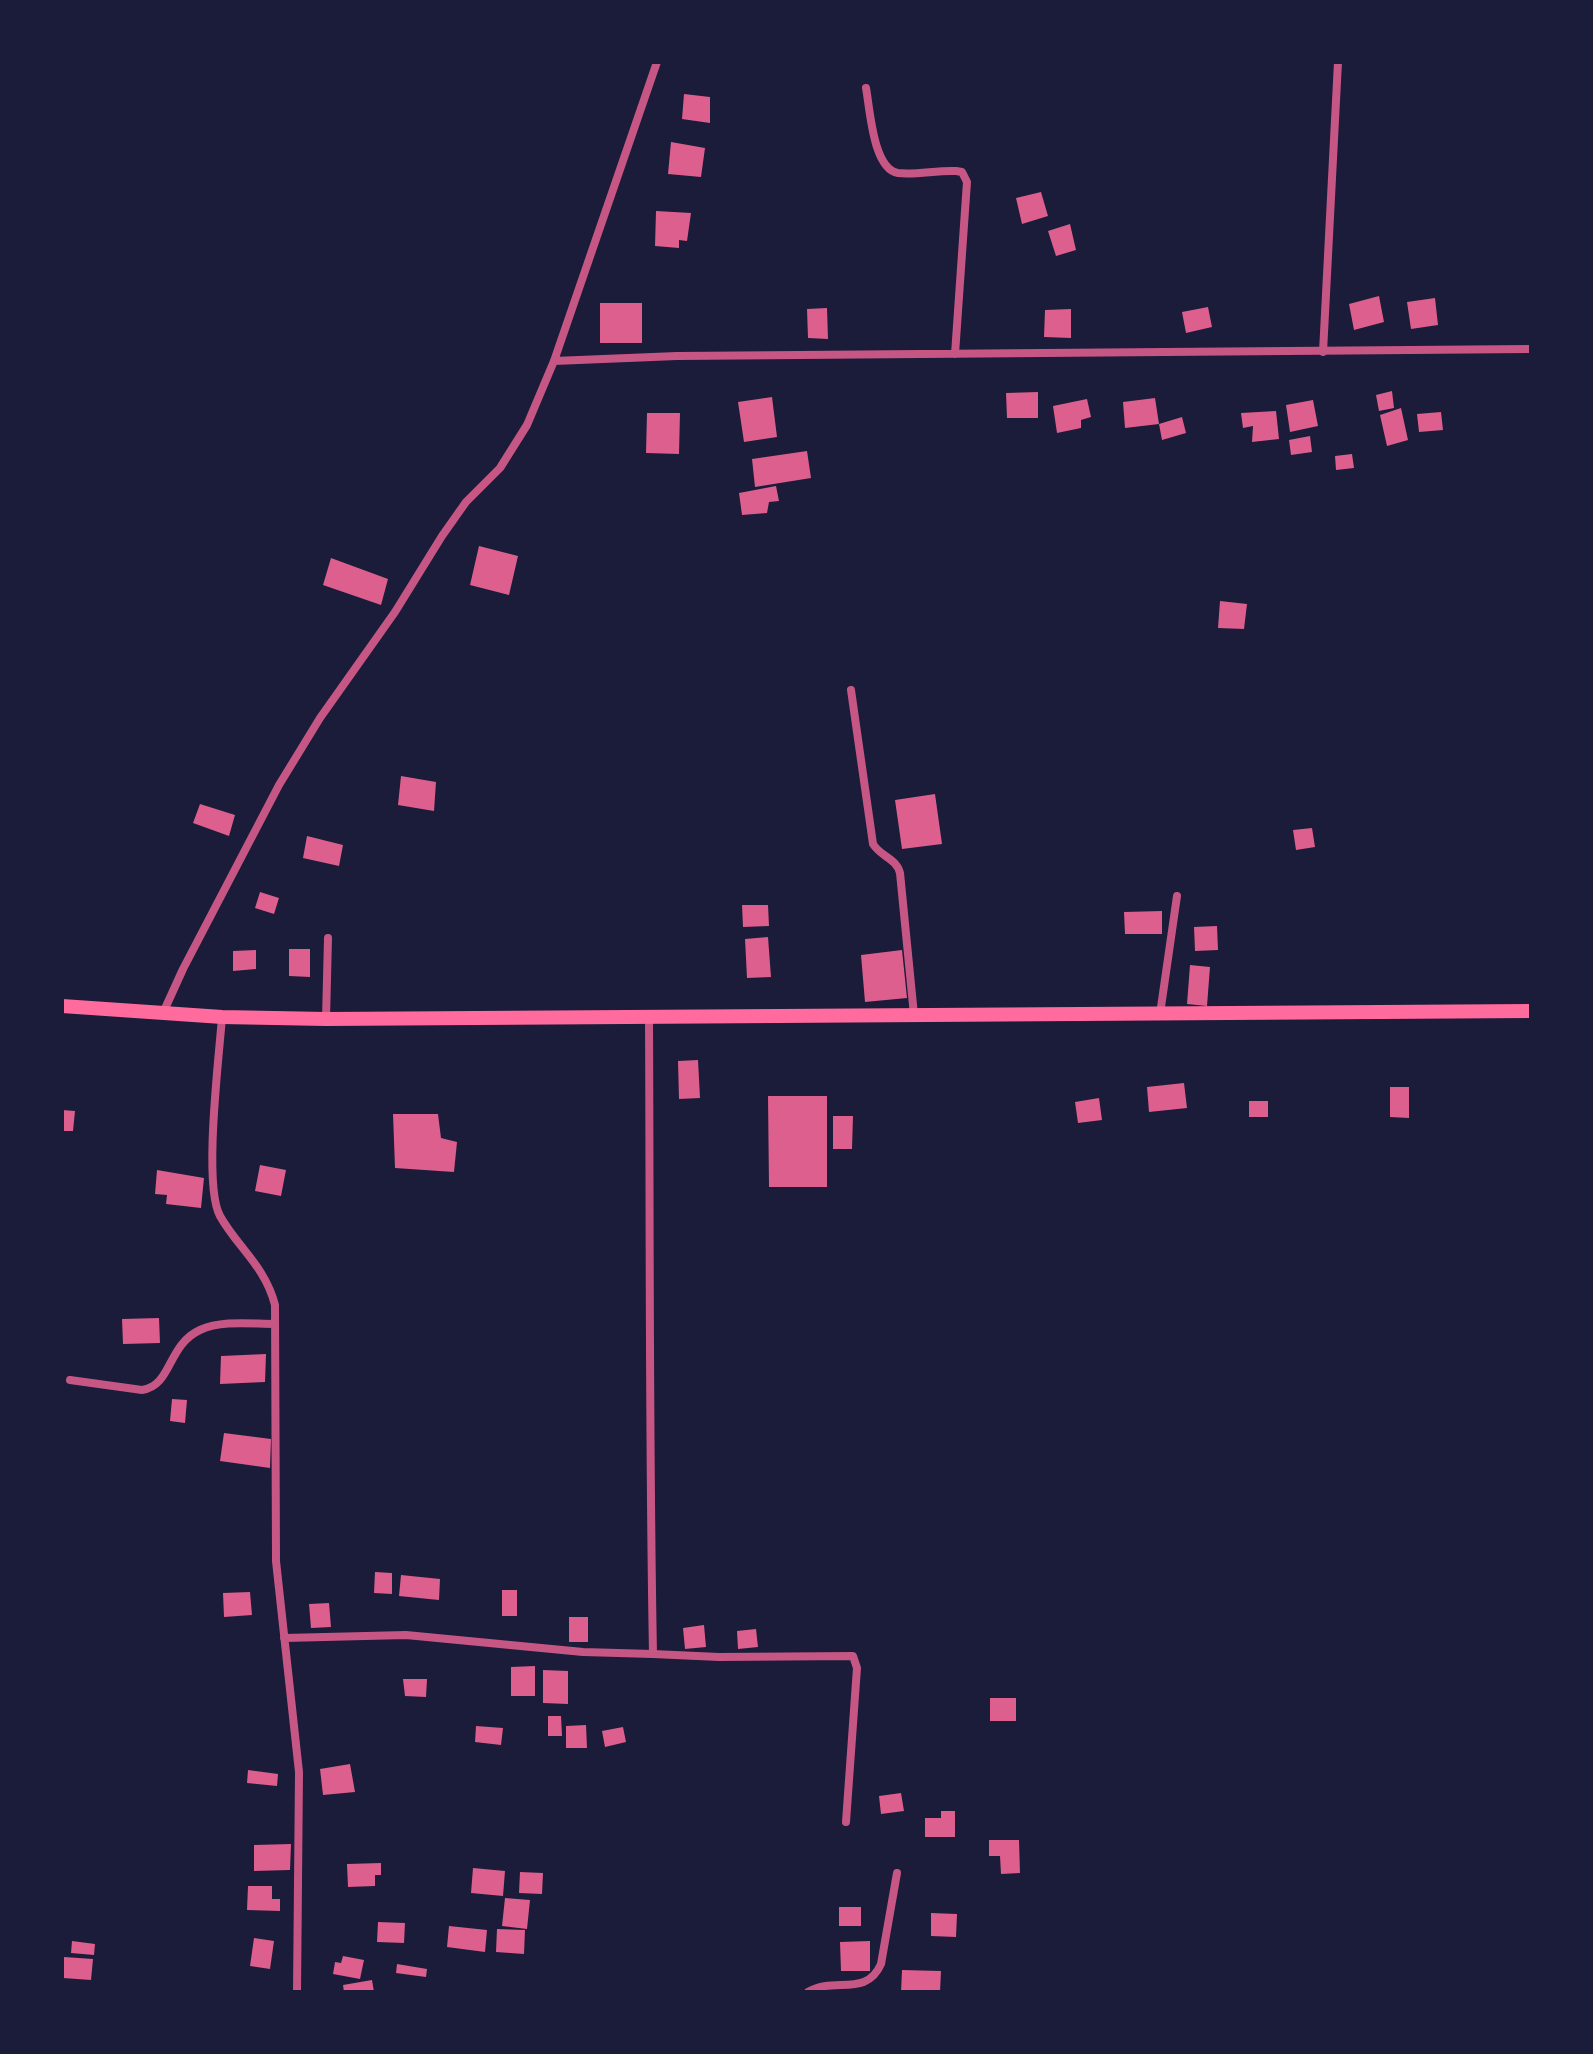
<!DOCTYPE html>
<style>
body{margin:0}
#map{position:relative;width:1593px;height:2054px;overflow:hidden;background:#1b1b3a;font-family:Overpass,sans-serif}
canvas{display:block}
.frame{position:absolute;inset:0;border:64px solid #1b1b3a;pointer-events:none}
</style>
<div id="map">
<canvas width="1593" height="2054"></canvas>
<div class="frame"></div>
</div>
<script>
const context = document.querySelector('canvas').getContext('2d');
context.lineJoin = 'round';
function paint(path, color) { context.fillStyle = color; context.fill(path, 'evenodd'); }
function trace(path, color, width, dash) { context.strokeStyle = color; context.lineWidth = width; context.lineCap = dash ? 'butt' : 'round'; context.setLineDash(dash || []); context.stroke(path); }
paint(new Path2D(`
 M684,94L710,97V123L682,119Z
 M671,142L705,148L701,177L668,174Z
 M1041,192L1048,216L1022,224L1016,198Z
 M656,211L691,213L687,241L679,240V248L655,246Z
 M1070,224L1076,250L1056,256L1048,231Z
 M1379,296L1384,322L1354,330L1349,304Z
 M1435,298L1438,325L1411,329L1407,302Z
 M600,303H642V343H600Z
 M1208,307L1212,327L1186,333L1182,312Z
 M827,308L828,339L808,338L807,309Z
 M1071,309V338L1044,337L1045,310Z
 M1392,391L1394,408L1379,411L1376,395Z
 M1038,392V418H1007L1006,393Z
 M772,397L777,437L744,442L738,402Z
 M1155,398L1159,424L1125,428L1123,402Z
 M1087,399L1091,417L1081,420V428L1057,433L1053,406Z
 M1313,400L1318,426L1290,432L1286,405Z
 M1401,408L1408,440L1387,446L1380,415Z
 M1276,411L1279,439L1252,442L1253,426L1243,428L1241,413Z
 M1441,412L1443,430L1419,432L1417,414Z
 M647,413H680L679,454L646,453Z
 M1182,417L1186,433L1162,440L1159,424Z
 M1310,436L1312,452L1291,455L1289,440Z
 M807,451L811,478L755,487L752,459Z
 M1352,454L1354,468L1336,470L1335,456Z
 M776,486L779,501L769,502L767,513L742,515L739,493Z
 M479,546L518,556L509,595L470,585Z
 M331,558L388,579L381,605L323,585Z
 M1220,601L1247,604L1244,629L1218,628Z
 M401,776L436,782L434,811L398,805Z
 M935,794L942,844L902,849L895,800Z
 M200,804L235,815L229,836L193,823Z
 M1312,828L1315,847L1296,850L1293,830Z
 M307,836L343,845L339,866L303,858Z
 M260,892L279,898L274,914L255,908Z
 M742,905H768L769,926L743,927Z
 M1162,911V934H1125L1124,912Z
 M1217,926L1218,950L1195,951L1194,927Z
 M768,937L771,977L747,978L745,939Z
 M289,949H310V977L289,976Z
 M256,950V969L233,971V951Z
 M902,950L907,998L865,1002L861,955Z
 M1190,965L1210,967L1207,1006L1187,1004Z
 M698,1060L700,1098L679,1099L678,1061Z
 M1184,1083L1187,1108L1149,1112L1147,1087Z
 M1390,1087H1409V1118L1390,1117Z
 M768,1096H827V1187H769Z
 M1099,1098L1102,1120L1078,1123L1075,1102Z
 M1249,1101H1268V1117H1249Z
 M62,1110L75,1111L73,1131H62Z
 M393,1114H438L441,1138L457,1142L454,1172L395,1168Z
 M833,1116H853L852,1149H833Z
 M260,1165L286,1170L281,1196L255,1191Z
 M157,1170L204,1178L201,1208L166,1204L167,1195L155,1194Z
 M159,1318L160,1343L123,1344L122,1319Z
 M266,1354L265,1382L220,1384L221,1356Z
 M172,1399L187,1400L185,1423L170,1421Z
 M224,1433L271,1439L270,1468L220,1461Z
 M375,1572L392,1573V1594L374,1593Z
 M401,1575L440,1579L439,1600L399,1596Z
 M502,1590H517V1616H502Z
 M250,1592L252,1615L224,1617L223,1593Z
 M329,1603L331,1627L311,1628L309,1604Z
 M569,1617H588V1642H569Z
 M704,1625L706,1647L685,1649L683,1628Z
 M756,1629L758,1647L738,1649L737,1631Z
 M535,1666V1696H511V1667Z
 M543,1670L568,1671V1704L543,1703Z
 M403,1679H427L426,1697L405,1696Z
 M990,1698H1016V1721H990Z
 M548,1716H561L562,1736H548Z
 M586,1725L587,1748H566V1726Z
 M476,1726L503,1728L501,1745L475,1742Z
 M623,1727L626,1742L605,1747L602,1731Z
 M350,1764L355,1792L323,1795L320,1769Z
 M248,1770L278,1774L277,1786L247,1783Z
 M901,1793L904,1811L881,1814L879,1796Z
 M941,1811H955V1837H925V1818H941Z
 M989,1840H1019L1020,1873L1001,1874L1000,1856H989Z
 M291,1844L290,1870L254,1871V1845Z
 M381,1863V1875H375V1886L348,1887L347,1864Z
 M473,1868L505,1871L503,1896L471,1893Z
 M520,1872L543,1873L542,1894L519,1893Z
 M248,1886H272V1899H280V1911L247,1910Z
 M505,1898L530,1900L527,1929L502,1926Z
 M839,1907H861V1926H839Z
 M931,1913L957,1914L956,1937L931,1936Z
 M378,1922L405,1923L404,1943L377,1942Z
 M449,1926L487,1930L485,1952L447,1947Z
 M497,1929L525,1930L524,1954L496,1952Z
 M254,1938L274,1941L270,1969L250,1966Z
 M72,1941L95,1944L94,1955L71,1953Z
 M870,1941V1971H841L840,1942Z
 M343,1956L364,1960L360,1979L333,1974L335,1962L341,1963Z
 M64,1957L93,1959L91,1980L63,1978Z
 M397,1964L427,1969L426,1977L396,1973Z
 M902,1970L941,1971L940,1992H901Z
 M372,1980L374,1992H344L343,1985Z`), '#dd5f8e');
trace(new Path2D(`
 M866,88C870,109 873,169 898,173C917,175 937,170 956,171L962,172L967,182L955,354
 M1323,352L1338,62
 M554,361L677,356L1531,349
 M851,690L873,844C881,857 896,858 900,873L914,1015
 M163,1013L183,969L279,785L320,718L395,612L442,536L466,502L500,468L527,425L554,361L657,62
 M1160,1014L1177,896
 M222,1017C219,1058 203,1185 220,1216C238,1248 265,1266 275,1305L276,1561L299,1772L297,1992
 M326,1019L328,938
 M70,1380L142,1390C172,1386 167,1345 200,1330C222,1320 251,1324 275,1324
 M284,1638L406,1635L583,1652L653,1654C649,1441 650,1229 649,1016
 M653,1654L719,1657L853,1656L857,1668L846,1822
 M808,1992C834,1976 866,1998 881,1964L897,1873`), '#c65784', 8);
trace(new Path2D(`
 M62,1006L222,1017L326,1019L1531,1011`), '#ff6b9d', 14);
</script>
